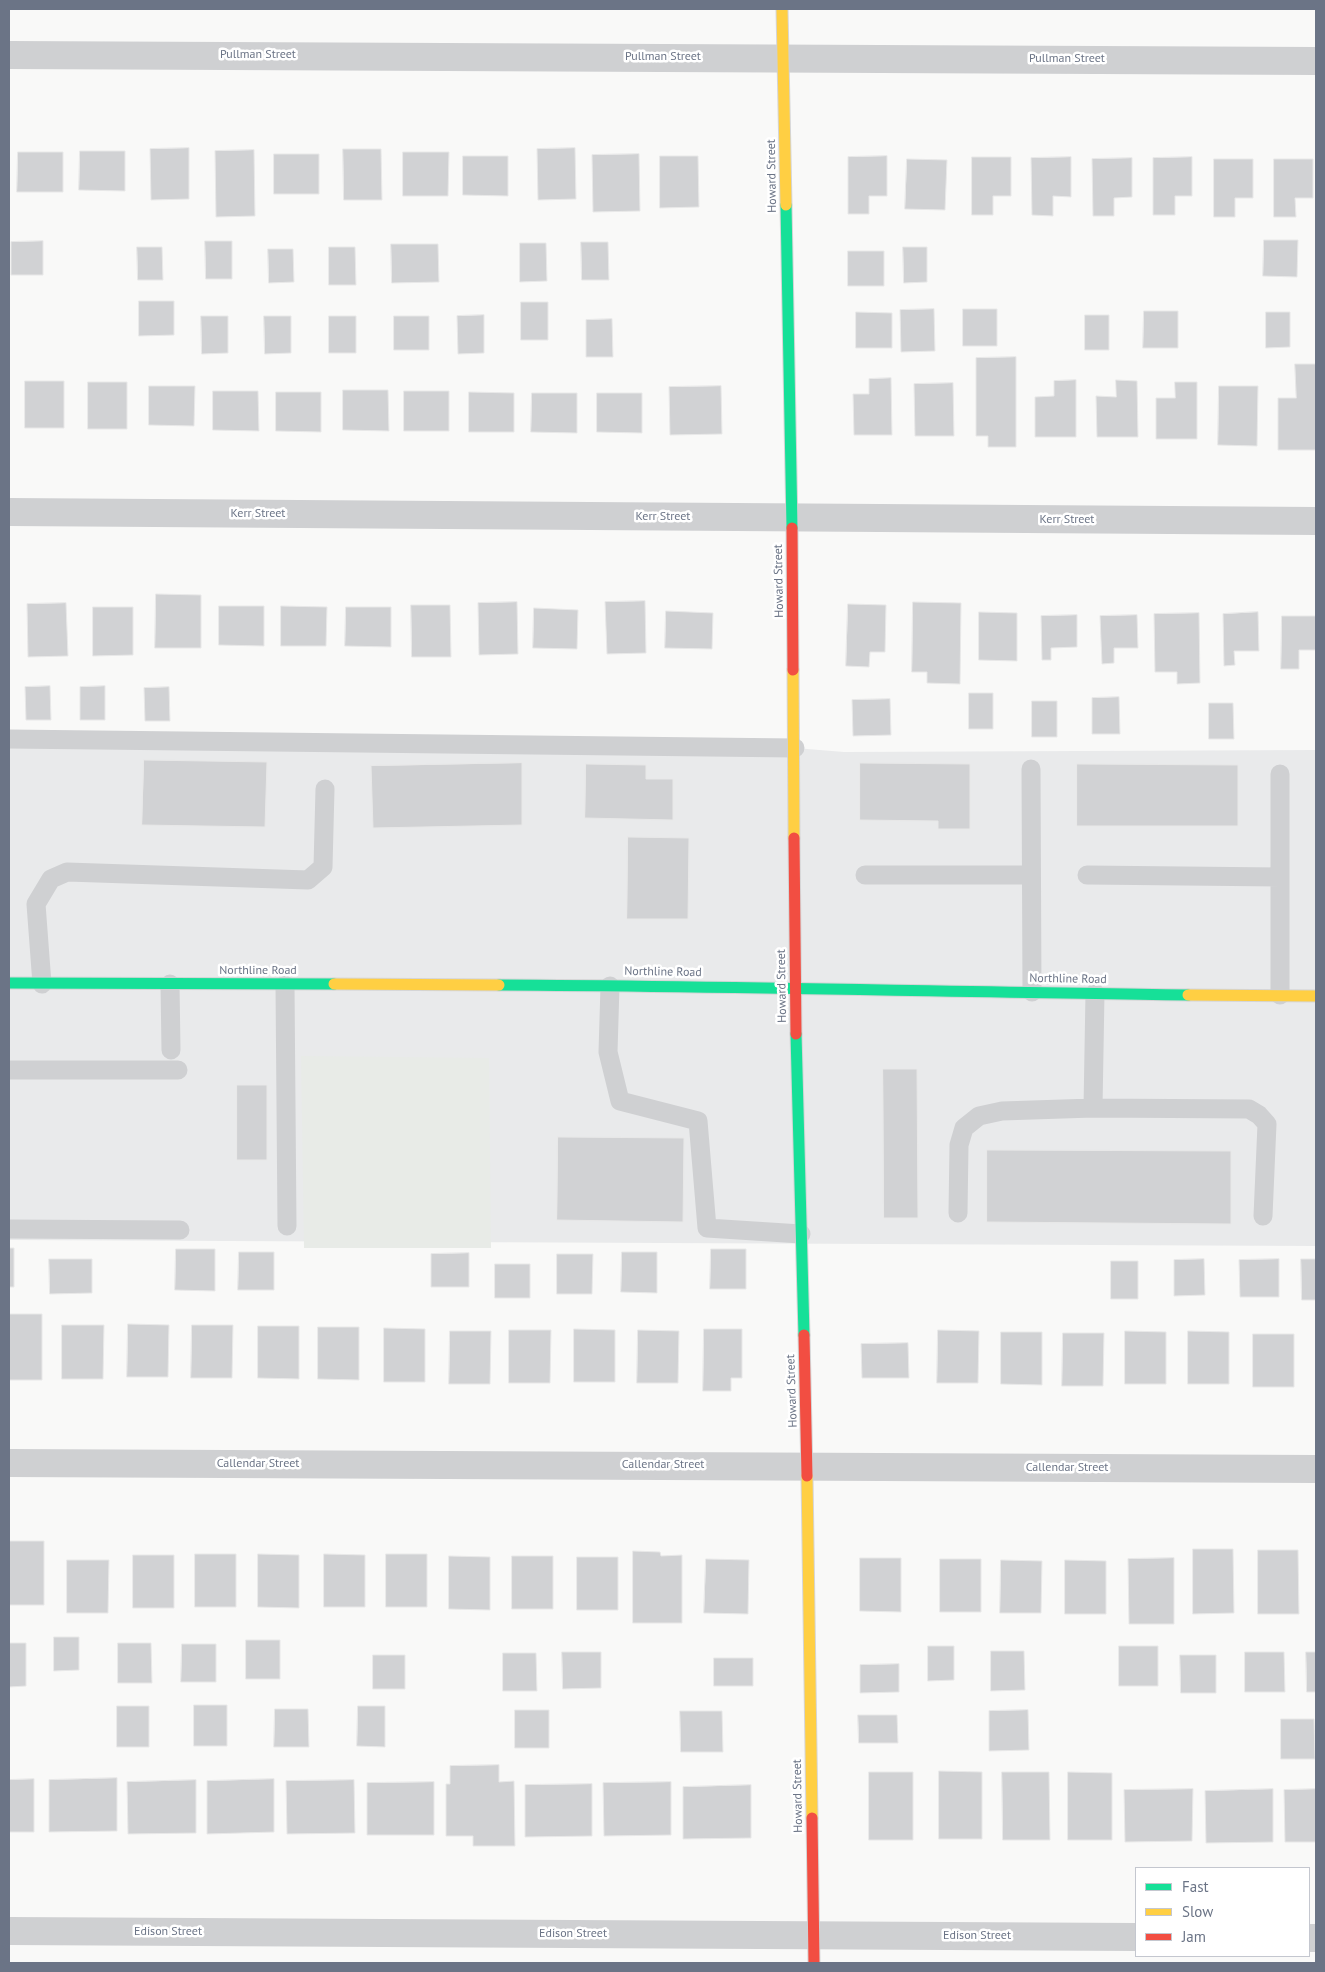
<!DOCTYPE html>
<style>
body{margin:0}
#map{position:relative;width:1325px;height:1972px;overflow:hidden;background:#f9f9f8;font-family:"PT Sans",sans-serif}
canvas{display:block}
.frame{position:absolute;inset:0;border:10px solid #6b7486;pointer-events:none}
.legend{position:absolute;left:1135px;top:1867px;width:175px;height:90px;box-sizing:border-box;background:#fff;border:1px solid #c4c7cf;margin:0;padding:6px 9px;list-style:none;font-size:15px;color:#6b7486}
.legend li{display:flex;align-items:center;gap:10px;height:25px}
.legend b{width:25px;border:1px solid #c4c7cf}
</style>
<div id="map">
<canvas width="1325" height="1972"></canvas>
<div class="frame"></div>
<ul class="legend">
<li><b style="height:6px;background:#16e098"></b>Fast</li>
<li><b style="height:6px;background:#ffcf43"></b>Slow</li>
<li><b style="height:6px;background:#f24e42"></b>Jam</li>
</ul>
</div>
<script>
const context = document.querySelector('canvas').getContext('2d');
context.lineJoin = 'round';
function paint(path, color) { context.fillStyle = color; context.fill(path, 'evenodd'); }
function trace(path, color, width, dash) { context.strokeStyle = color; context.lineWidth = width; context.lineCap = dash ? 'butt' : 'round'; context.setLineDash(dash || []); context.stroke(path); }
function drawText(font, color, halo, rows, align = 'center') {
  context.font = font + ' "PT Sans",sans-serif'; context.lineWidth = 5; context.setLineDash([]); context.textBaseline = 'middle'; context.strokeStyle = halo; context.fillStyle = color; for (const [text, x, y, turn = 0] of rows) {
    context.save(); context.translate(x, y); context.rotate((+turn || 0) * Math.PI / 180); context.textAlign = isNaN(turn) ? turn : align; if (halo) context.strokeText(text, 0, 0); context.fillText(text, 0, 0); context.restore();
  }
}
paint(new Path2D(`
 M9,739L795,748L844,752L1316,750V1246L9,1240Z`), '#e9eaeb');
paint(new Path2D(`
 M301,1056L489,1058L491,1248H304Z`), '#e8ebe7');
const building = new Path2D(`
 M189,148V199L151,200L150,149Z
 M575,148L576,199L538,200L537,149Z
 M343,149H381L382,200H344Z
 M254,150L255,216L216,217L215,151Z
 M80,151H125V191L79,190Z
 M18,152H63V192H17Z
 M403,152H449L448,196H403Z
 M274,154H319V194H274Z
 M639,154L640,211L593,212L592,155Z
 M463,156H508V196L463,195Z
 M660,156H698L699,207L660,208Z
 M887,156V196H869V214H848V157Z
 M972,157H1011V196H993V215H972Z
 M1071,157V197L1053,196V216L1032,215L1031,158Z
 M1192,157V196H1175V215H1153V158Z
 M1132,158V197L1114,198V216H1093L1092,159Z
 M907,159L947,160L945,210L905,209Z
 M1214,159H1253V198H1235V217H1214Z
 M1274,159H1313V198H1295L1296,217H1274Z
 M1264,240H1298L1297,277L1263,276Z
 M43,241V275H11V242Z
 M205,241H232V279H206Z
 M581,242H608L609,280H582Z
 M520,243H546L547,281L520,282Z
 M391,244H438L439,282L392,283Z
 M137,247H162L163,280H138Z
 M329,247H355L356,285H329Z
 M903,247H927V282L904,283Z
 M268,249H293L294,282L269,283Z
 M848,251H884V286H848Z
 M139,301H174V335L139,336Z
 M521,302H548V340H521Z
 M934,309L935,351L901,352L900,310Z
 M963,309H997V346H963Z
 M1144,311H1178V348H1143Z
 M856,312L892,313V348H856Z
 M1266,312H1290V347L1266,348Z
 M484,315V353L458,354L457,316Z
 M1085,315H1109V350H1085Z
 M201,316H228V353L202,354Z
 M264,316H291V353L265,354Z
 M329,316H356V353H329Z
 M394,316H429V350H394Z
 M612,319L613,357H586V320Z
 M1016,357V447H988V436H976V358Z
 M1295,364H1316V450H1278V398H1296Z
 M891,378L892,435H854L853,394H869V379Z
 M1076,380V437H1035V397L1054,396V381Z
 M1116,380L1137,381L1138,437H1097L1096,396L1116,397Z
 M25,381H64V428H25Z
 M88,382H127V429H88Z
 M1175,382H1197V439H1156V398H1175Z
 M953,383L954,436H915L914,384Z
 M149,386H195L194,426L149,425Z
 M721,386L722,434L670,435L669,387Z
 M1219,386H1258L1257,446L1218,445Z
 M343,390H388L389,431L343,430Z
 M213,391H258L259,431L213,430Z
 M404,391H449V431H404Z
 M276,392H321V432L276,431Z
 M469,392L514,393V432H469Z
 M532,393H577V433L531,432Z
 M597,393H642V433L597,432Z
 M156,594L201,595V648H155Z
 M645,601L646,653L607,654L605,602Z
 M517,602L518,654L479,655L478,603Z
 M913,602L961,603L960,684L927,683V672H912Z
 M66,603L68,656L28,657L27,604Z
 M848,604L886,605L885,652H870L869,667L846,666Z
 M411,605H450L451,657H412Z
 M219,606H264V646L219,645Z
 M281,606L327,607L326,646H281Z
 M93,607H133V655L93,656Z
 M346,607H391V647L345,646Z
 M534,608L578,610L577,649L533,648Z
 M666,611L713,613L712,649L665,648Z
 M979,612L1017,613V661L979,660Z
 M1258,612L1259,651H1234L1235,665L1224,666L1223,614Z
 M1199,613L1200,683L1177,684V672H1155L1154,614Z
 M1077,615V647L1051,648V660H1042L1041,616Z
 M1137,615L1138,648H1114V663L1102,664L1100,616Z
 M1282,616H1316V650H1299V669H1281Z
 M50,686L51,720H26L25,687Z
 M105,686V720H80V687Z
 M169,687L170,721H145L144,688Z
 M969,693H993V729H969Z
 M1119,697L1120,734H1092V698Z
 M890,699L891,735L853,736L852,700Z
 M1032,701H1057V737H1032Z
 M1209,703H1233L1234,739H1209Z
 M144,760L267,762L265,827L142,825Z
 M522,763V825L373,828L371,766Z
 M860,763L970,764V829H938V821L860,820Z
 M586,764L646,765V779H673V820L585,818Z
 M1077,764L1238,765V826H1077Z
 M628,837L689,838L688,919H627Z
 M883,1069H917L918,1218H884Z
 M237,1085H267V1160H237Z
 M558,1137L684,1138L683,1222L557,1220Z
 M987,1150L1231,1151V1224L987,1222Z
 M9,1248H14V1287H9Z
 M176,1249H215V1291L175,1290Z
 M711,1249H746V1289H710Z
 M239,1252H274V1290H238Z
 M622,1252H657V1293L621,1292Z
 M469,1253V1287H431V1254Z
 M557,1254H593L592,1294H557Z
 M49,1259H92V1293L50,1294Z
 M1204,1259L1205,1295L1174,1296V1260Z
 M1279,1259V1297H1240L1239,1260Z
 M1301,1259H1316V1300H1302Z
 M1111,1261H1138V1299H1111Z
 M495,1264H530V1298H495Z
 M9,1314H42V1380H9Z
 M128,1324L169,1325L168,1377H127Z
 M62,1325H104L103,1379H62Z
 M192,1325H233L232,1378H191Z
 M258,1326H299V1379L258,1378Z
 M318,1327H359V1380L318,1379Z
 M384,1328L425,1329V1382H384Z
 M574,1329L615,1330V1382H574Z
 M704,1329H742V1378H731V1391H703Z
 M509,1330H551L550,1383H509Z
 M638,1330L679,1331L678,1383H637Z
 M938,1330L979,1331L978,1383H937Z
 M450,1331H491L490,1384H449Z
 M1125,1331L1166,1332V1384H1125Z
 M1188,1331L1229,1332V1384H1188Z
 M1001,1332H1042V1385L1001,1384Z
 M1063,1333H1104L1103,1386H1062Z
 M1253,1334H1294V1387H1253Z
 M908,1343L909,1378H862L861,1344Z
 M9,1541H44V1605H9Z
 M1193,1549H1233L1234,1613L1193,1614Z
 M1258,1550H1298L1299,1614H1258Z
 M633,1551L660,1552L661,1556L682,1555V1623H633Z
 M195,1554H236V1607H195Z
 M258,1554L299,1555V1608L258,1607Z
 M324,1554L365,1555V1607H324Z
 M386,1554H427V1607H386Z
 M133,1555H174V1608H133Z
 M449,1556L490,1557V1610L449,1609Z
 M512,1556H553V1609H512Z
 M577,1557H618V1610H577Z
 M860,1558H901V1612L860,1611Z
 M1174,1558V1624H1129L1128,1559Z
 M706,1559L749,1560L748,1614L704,1613Z
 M940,1559H981V1612H940Z
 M67,1560H109L108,1613H67Z
 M1001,1560L1042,1561L1041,1613H1000Z
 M1065,1560L1106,1561V1614H1065Z
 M54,1637H79V1670L54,1671Z
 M246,1640H280V1679H246Z
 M9,1643H26V1686L9,1687Z
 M118,1643H151L152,1683H118Z
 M182,1644H216V1682H181Z
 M928,1646H954V1680L928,1681Z
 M1119,1646H1158V1686H1119Z
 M991,1651H1024L1025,1690L991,1691Z
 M562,1652H601V1688L563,1689Z
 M1245,1652H1284L1285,1692H1245Z
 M1306,1652H1316V1692H1307Z
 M503,1653H536L537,1691H503Z
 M373,1655H405V1689H373Z
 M1180,1655H1216V1693H1181Z
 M714,1658H753V1686H714Z
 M899,1664V1692L860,1693V1665Z
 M194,1705H227V1746H194Z
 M117,1706H149V1747H117Z
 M358,1706H385V1747L357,1746Z
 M275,1709H308L309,1747H274Z
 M515,1710H549V1748H515Z
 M1028,1710L1029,1750L989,1751V1711Z
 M680,1711H722L723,1752H681Z
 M858,1715H897L898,1743H859Z
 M1281,1719H1314L1315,1759H1281Z
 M499,1765V1782L514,1781L515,1846H473V1836H446V1784H450V1766Z
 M939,1771L982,1772V1839H939Z
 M869,1772H913V1840H869Z
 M1002,1772H1049L1050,1840H1003Z
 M1068,1772L1112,1773V1840H1068Z
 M117,1778V1831L49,1832V1780Z
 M34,1779V1832H9V1780Z
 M274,1779V1832L207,1834V1781Z
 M196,1780V1833L128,1834L127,1782Z
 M354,1780L355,1833L287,1834L286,1781Z
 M434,1782V1835H367V1783Z
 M671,1782V1835L604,1836L603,1783Z
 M592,1784V1836L525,1837V1785Z
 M751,1785V1838L683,1839V1787Z
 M1193,1789L1192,1841L1125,1842L1124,1790Z
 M1273,1789V1842L1206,1843L1205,1791Z
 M1316,1789V1842H1285L1284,1790Z`);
paint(building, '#d1d2d4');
trace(building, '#e8e8e8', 1);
const fast = new Path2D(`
 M786,205L792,528
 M9,983L334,984
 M499,985C729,986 958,992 1188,995
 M796,1034L804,1335`);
const slow = new Path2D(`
 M782,9L786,205
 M793,670L794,838
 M334,984L499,985
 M1188,995L1316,996
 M807,1476L812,1818`);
const jam = new Path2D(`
 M792,528L793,670
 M794,838L796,1034
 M804,1335L807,1476
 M812,1818L814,1963`);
trace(fast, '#d5d5d6', 13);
trace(slow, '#d5d5d6', 13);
trace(jam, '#d5d5d6', 13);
trace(new Path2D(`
 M9,739L795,748
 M1031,769L1032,992
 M865,875H1031
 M1087,875L1280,877
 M42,984L36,904L51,879L67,872L308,880L323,867L325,789
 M170,984L171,1050
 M285,985L287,1226
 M610,986L608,1052L620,1101L698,1121L707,1228L801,1234
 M1095,993L1093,1108L1249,1109L1259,1115L1267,1124L1263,1216
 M1280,995V774
 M9,1070H178
 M958,1213L959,1145L964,1128L979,1116L1002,1111L1093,1108
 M9,1229L180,1230`), '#cfd0d2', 19);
trace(new Path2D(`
 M9,55L1316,61
 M9,512L1316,521
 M9,1463L1316,1469
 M9,1931L1136,1937
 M1309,1938H1316`), '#cfd0d2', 28);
trace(fast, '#16e098', 11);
trace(slow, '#ffcf43', 11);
trace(jam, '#f24e42', 11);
drawText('12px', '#6b7486', '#fff', [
 ["Pullman Street",258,55],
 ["Pullman Street",663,57],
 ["Pullman Street",1067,59],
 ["Howard Street",772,176,-91],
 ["Kerr Street",258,514],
 ["Kerr Street",663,517],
 ["Kerr Street",1067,520],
 ["Howard Street",779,581,-91],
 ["Northline Road",258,971],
 ["Northline Road",663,972,1],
 ["Northline Road",1068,979,1],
 ["Howard Street",782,986,-91],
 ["Howard Street",792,1391,-92],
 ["Callendar Street",258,1464],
 ["Callendar Street",663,1465],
 ["Callendar Street",1067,1468],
 ["Howard Street",798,1796,-91],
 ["Edison Street",168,1932],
 ["Edison Street",573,1934],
 ["Edison Street",977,1936]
]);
</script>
